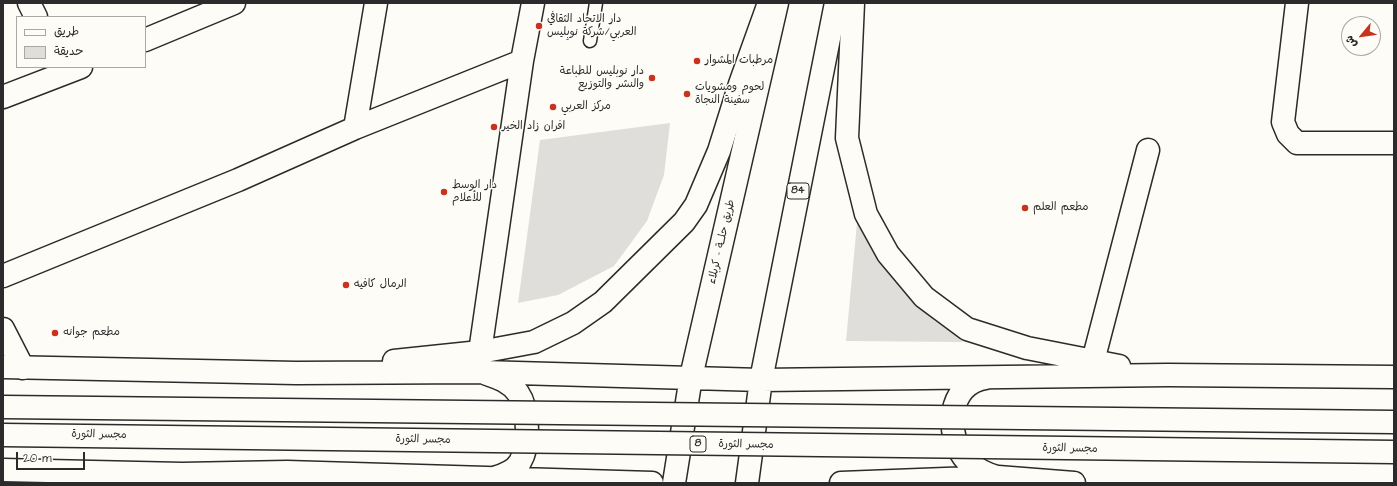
<!DOCTYPE html>
<meta charset="utf-8">
<style>
body{margin:0}
#map{position:relative;width:1397px;height:486px;overflow:hidden;background:#fdfcf7;font-family:"Architects Daughter","Playpen Sans Arabic",sans-serif}
canvas{display:block}
.frame{position:absolute;inset:0;border:4px solid #2b2b2b;pointer-events:none}
.legend{position:absolute;left:16px;top:16px;width:130px;height:52px;box-sizing:border-box;background:#fdfcf7;border:1px solid #a9a8a5;margin:0;padding:5px 7px;list-style:none;font-size:12px;color:#2b2b2b}
.legend li{display:flex;align-items:center;gap:8px;height:20px}
.legend b{width:20px;border:1px solid #a9a8a5}
.north{position:absolute;left:1341px;top:16px;width:40px;height:40px;box-sizing:border-box;background:#fdfcf7;border:1px solid #a9a8a5;border-radius:50%;rotate:241deg;font-size:11px;font-weight:700;line-height:16px;text-align:center;color:#2b2b2b}
.north::after{content:'';display:block;margin:auto;width:14px;height:18px;background:#c8321e;clip-path:polygon(50% 0,100% 100%,50% 72%,0 100%)}
.scale{position:absolute;left:16px;top:452px;width:69px;height:18px;box-sizing:border-box;border:2px solid #2b2b2b;border-top:0;padding-left:5px;font-size:12px;line-height:14px;white-space:nowrap;color:#2b2b2b;-webkit-text-stroke:3px #fdfcf7;paint-order:stroke}
</style>
<div id="map">
<canvas width="1397" height="486"></canvas>
<div class="frame"></div>
<ul class="legend">
<li><b style="height:5px;background:#fdfcf7"></b>طريق</li>
<li><b style="height:11px;background:#dfdeda"></b>حديقة</li>
</ul>
<div class="north">ش</div>
<div class="scale">20 m</div>
</div>
<script>
const context = document.querySelector('canvas').getContext('2d');
context.lineJoin = 'round';
function paint(path, color) { context.fillStyle = color; context.fill(path, 'evenodd'); }
function trace(path, color, width, dash) { context.strokeStyle = color; context.lineWidth = width; context.lineCap = dash ? 'butt' : 'round'; context.setLineDash(dash || []); context.stroke(path); }
function drawText(font, color, halo, rows, align = 'center') {
  context.font = font + ' "Architects Daughter","Playpen Sans Arabic",sans-serif'; context.lineWidth = 3; context.setLineDash([]); context.textBaseline = 'middle'; context.strokeStyle = halo; context.fillStyle = color; for (const [text, x, y, turn = 0] of rows) {
    context.save(); context.translate(x, y); context.rotate((+turn || 0) * Math.PI / 180); context.textAlign = isNaN(turn) ? turn : align; if (halo) context.strokeText(text, 0, 0); context.fillText(text, 0, 0); context.restore();
  }
}
paint(new Path2D(`
 M670,123L664,175L647,221L614,266L558,295L518,303L540,140Z
 M857,223L882,256L900,286L930,317L963,342L846,341Z`), '#dfdeda');
const service = new Path2D(`
 M590,41L596,3`);
const minor = new Path2D(`
 M29,3L36,17
 M1297,3L1283,122L1288,134L1297,143H1394
 M145,40L234,3
 M3,97L81,67
 M355,128L376,3
 M3,276L238,180L355,128L522,61
 M3,329L23,368
 M480,352L522,61L533,3
 M1093,361L1148,150`);
const primary = new Path2D(`
 M691,377L777,3
 M761,380L836,3`);
const trunk = new Path2D(`
 M853,3L847,138L866,214L888,254L924,297L967,329L1027,348L1119,366
 M394,361L480,352L534,342L573,323L603,302L684,222L696,205L719,151L740,84L769,3
 M3,367L296,373L482,372L761,380L1168,375L1394,377
 M487,374C499,378 510,382 518,393C529,409 530,445 520,462C515,471 504,475 494,478
 M986,378C947,384 944,436 967,461C976,469 986,474 997,477
 M3,470L182,474L287,472L652,483
 M674,483L691,377
 M747,483L761,380
 M841,483L998,477L1074,483`);
trace(service, '#2b2b2b', 15);
trace(minor, '#2b2b2b', 25);
trace(primary, '#2b2b2b', 25);
trace(trunk, '#2b2b2b', 25);
trace(service, '#fdfcf7', 12);
trace(minor, '#fdfcf7', 22);
trace(primary, '#fdfcf7', 22);
trace(trunk, '#fdfcf7', 22);
const trunkBridge = new Path2D(`
 M3,407C467,410 930,419 1394,422
 M3,435L1394,452`);
trace(trunkBridge, '#2b2b2b', 25, []);
trace(trunkBridge, '#fdfcf7', 22);
for (const [x, y, r, color] of [
 [539,26,4,"#c8321e"],
 [697,61,4,"#c8321e"],
 [652,78,4,"#c8321e"],
 [687,94,4,"#c8321e"],
 [553,107,4,"#c8321e"],
 [494,127,4,"#c8321e"],
 [444,192,4,"#c8321e"],
 [1025,208,4,"#c8321e"],
 [346,285,4,"#c8321e"],
 [55,333,4,"#c8321e"]
]) { const dot = new Path2D(); dot.arc(x, y, r, 0, 2 * Math.PI); context.fillStyle = color; context.fill(dot); trace(dot, '#fdfcf7', 1.5); }
for (const [x, y, w] of [
 [798,191,22],
 [698,444,16]
]) { const box = new Path2D(); box.roundRect(x - w / 2, y - 8, w, 16, 3); context.fillStyle = '#fdfcf7'; context.fill(box); trace(box, '#2b2b2b', 1); }
drawText('bold 10px', '#2b2b2b', null, [
 ["84",798,191],
 ["8",698,444]
]);
drawText('11px', '#2b2b2b', '#fdfcf7', [
 ["دار الاتحاد الثقافي",547,20],
 ["العربي/شركة نوبِليس",547,33],
 ["مرطبات المشوار",705,61],
 ["دار نوبليس للطباعة",644,72,"right"],
 ["والنشر والتوزيع",644,85,"right"],
 ["لحوم ومشويات",695,88],
 ["سفينة النجاة",695,101],
 ["مركز العربي",561,107],
 ["افران زاد الخير",502,127],
 ["دار الوسط",452,186],
 ["للأعلام",452,199],
 ["مطعم العلم",1033,208],
 ["الرمال كافيه",354,285],
 ["مطعم جوانه",63,333]
], 'left');
drawText('11px', '#2b2b2b', '#fdfcf7', [
 ["طريق حلــة - كربلاء",722,242,-77],
 ["مجسر الثورة",99,435,1],
 ["مجسر الثورة",423,440,1],
 ["مجسر الثورة",746,445,1],
 ["مجسر الثورة",1070,449,1]
]);
</script>
